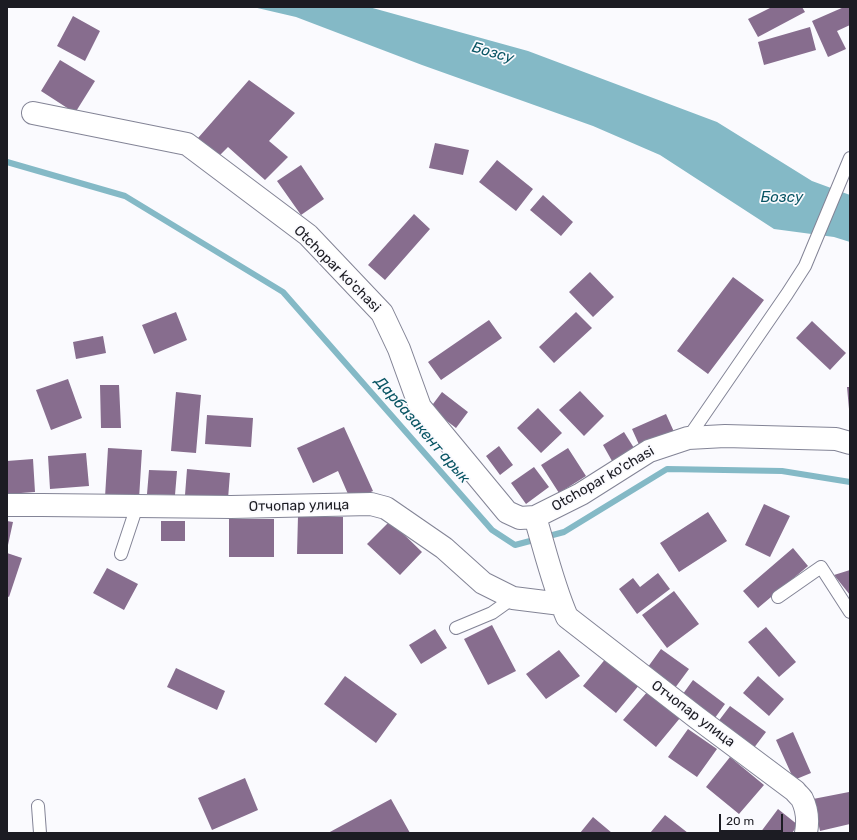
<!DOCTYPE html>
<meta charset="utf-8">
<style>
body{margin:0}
#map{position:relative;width:857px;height:840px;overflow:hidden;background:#fafafe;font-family:Rubik,sans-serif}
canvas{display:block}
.frame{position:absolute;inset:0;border:8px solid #1c1c23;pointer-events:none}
.scale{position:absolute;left:719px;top:814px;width:64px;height:18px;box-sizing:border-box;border:2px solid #1c1c23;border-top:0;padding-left:5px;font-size:12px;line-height:14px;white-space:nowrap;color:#1c1c23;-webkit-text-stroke:3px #fafafe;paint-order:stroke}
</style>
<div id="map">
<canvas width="857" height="840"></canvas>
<div class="frame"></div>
<div class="scale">20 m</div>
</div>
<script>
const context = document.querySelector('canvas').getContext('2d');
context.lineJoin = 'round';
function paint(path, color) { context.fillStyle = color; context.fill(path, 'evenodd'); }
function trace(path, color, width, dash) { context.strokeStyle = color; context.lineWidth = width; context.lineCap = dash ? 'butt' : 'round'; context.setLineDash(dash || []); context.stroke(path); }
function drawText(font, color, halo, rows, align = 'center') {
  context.font = font + ' Rubik,sans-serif'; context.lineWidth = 3.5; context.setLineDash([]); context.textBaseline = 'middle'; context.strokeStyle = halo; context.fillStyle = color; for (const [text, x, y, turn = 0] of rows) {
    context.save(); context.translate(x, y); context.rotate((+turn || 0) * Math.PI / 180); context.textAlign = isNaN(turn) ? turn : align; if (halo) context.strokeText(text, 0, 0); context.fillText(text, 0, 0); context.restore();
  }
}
paint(new Path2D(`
 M253,7H369L528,51L717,122L812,181L850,195V242L834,237L774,229L660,155L593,126L422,65L296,17Z`), '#84b9c6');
trace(new Path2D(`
 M7,162L125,196L283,292L492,530L515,545L564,532L667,469L782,471L850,482`), '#84b9c6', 6);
paint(new Path2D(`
 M772,7H802L805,12L758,37L748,19Z
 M844,7H850V25L837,31L846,49L828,57L812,21Z
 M73,16L100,31L85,61L57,46Z
 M810,27L816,50L764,65L758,42Z
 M60,60L95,81L75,113L41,91Z
 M249,80L295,113L269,141L288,157L265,180L228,147L218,157L198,138Z
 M435,143L469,150L463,175L429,168Z
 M497,160L533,189L516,211L479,182Z
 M301,165L324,199L301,215L277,181Z
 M543,195L573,222L561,236L530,210Z
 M414,214L430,229L385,280L368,265Z
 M590,272L614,297L593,317L569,292Z
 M733,277L764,300L708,374L677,351Z
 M176,312L187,340L154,354L142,325Z
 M576,312L592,328L554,363L539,347Z
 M489,320L502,338L441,380L428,362Z
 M812,321L846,353L830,370L796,338Z
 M103,336L106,353L76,359L73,342Z
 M68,379L82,418L51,430L36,390Z
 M100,385H119L121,428H101Z
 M847,387H850V409H849Z
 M580,391L604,416L584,436L559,410Z
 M176,392L201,395L196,453L171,451Z
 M442,392L468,412L456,428L430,408Z
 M538,408L562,433L541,453L517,428Z
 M666,414L675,434L641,449L632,429Z
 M207,415L253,418L251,447L205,444Z
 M344,427L373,491L351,501L338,471L313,483L297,448Z
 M624,432L634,448L612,461L603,445Z
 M499,446L513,465L500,475L486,456Z
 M108,448L142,450L139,499L105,497Z
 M568,448L586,476L559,493L541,465Z
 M86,453L89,486L50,489L48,456Z
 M33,459L35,492L7,494V461Z
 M534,467L549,487L526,504L511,483Z
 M187,469L230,473L228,499L185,495Z
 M149,470L177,471L175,495L147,494Z
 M764,504L790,516L770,557L745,545Z
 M708,512L727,541L679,572L660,543Z
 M298,516L343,517V554H297Z
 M229,519H274V557H229Z
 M7,521L13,522L8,545H7Z
 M161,521H185V541H161Z
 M390,521L422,552L400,575L367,544Z
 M793,548L808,566L758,608L743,591Z
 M7,553L22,558L9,597L7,596Z
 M107,568L138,584L124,610L93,593Z
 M850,570V595L834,575Z
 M658,573L670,589L637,614L619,589L633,578L640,587Z
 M674,591L699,624L667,648L642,615Z
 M492,625L516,671L488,685L464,639Z
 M766,627L796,662L779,677L748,642Z
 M435,629L447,648L421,664L409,645Z
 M661,649L689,669L672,692L645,671Z
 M559,650L580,676L546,699L526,674Z
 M607,657L640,684L616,713L583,686Z
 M176,668L225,691L217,710L167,687Z
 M345,676L397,714L376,743L324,704Z
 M758,676L784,699L769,716L743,693Z
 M693,680L725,704L712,722L680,698Z
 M648,691L680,718L656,747L623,720Z
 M730,706L766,732L750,753L714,727Z
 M688,729L717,749L697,777L668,757Z
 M793,732L811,773L794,780L776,740Z
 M730,757L764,785L739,814L706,787Z
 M245,778L258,810L212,830L198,798Z
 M849,792L850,824L820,831L813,799Z
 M391,799L410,833H328Z
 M778,809L798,825L792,833H760Z
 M665,815L688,833H650Z
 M593,817L612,833H580Z`), '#876d8e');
const lane = new Path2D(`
 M688,438L787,294L805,266L850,158
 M121,554L137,506
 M778,597L821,567L850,612
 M456,628L492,613L513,598
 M38,806L40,833`);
const street = new Path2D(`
 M33,113L187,144L308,235L382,313L399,349L420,407L507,512L520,518L535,517L581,494L649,451L688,438L725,436L836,439L850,443
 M7,505H42L231,507L371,504L386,508L444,548L483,583L513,598L561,604
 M535,517C545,550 553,585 567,617L696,717L795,791C797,794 800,796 802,799C807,809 808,822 806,833`);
trace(lane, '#838496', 14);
trace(street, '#838496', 24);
trace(lane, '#fff', 12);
trace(street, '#fff', 22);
drawText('14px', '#1c1c23', '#fafafe', [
 ["Otchopar ko'chasi",337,269,45],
 ["Otchopar ko'chasi",603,479,-30],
 ["Отчопар улица",299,506,-1],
 ["Отчопар улица",693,714,37]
]);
drawText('italic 15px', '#095564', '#fafafe', [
 ["Бозсу",493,53,16],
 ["Бозсу",782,198],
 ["Дарбазакент арык",422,430,49]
]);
</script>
